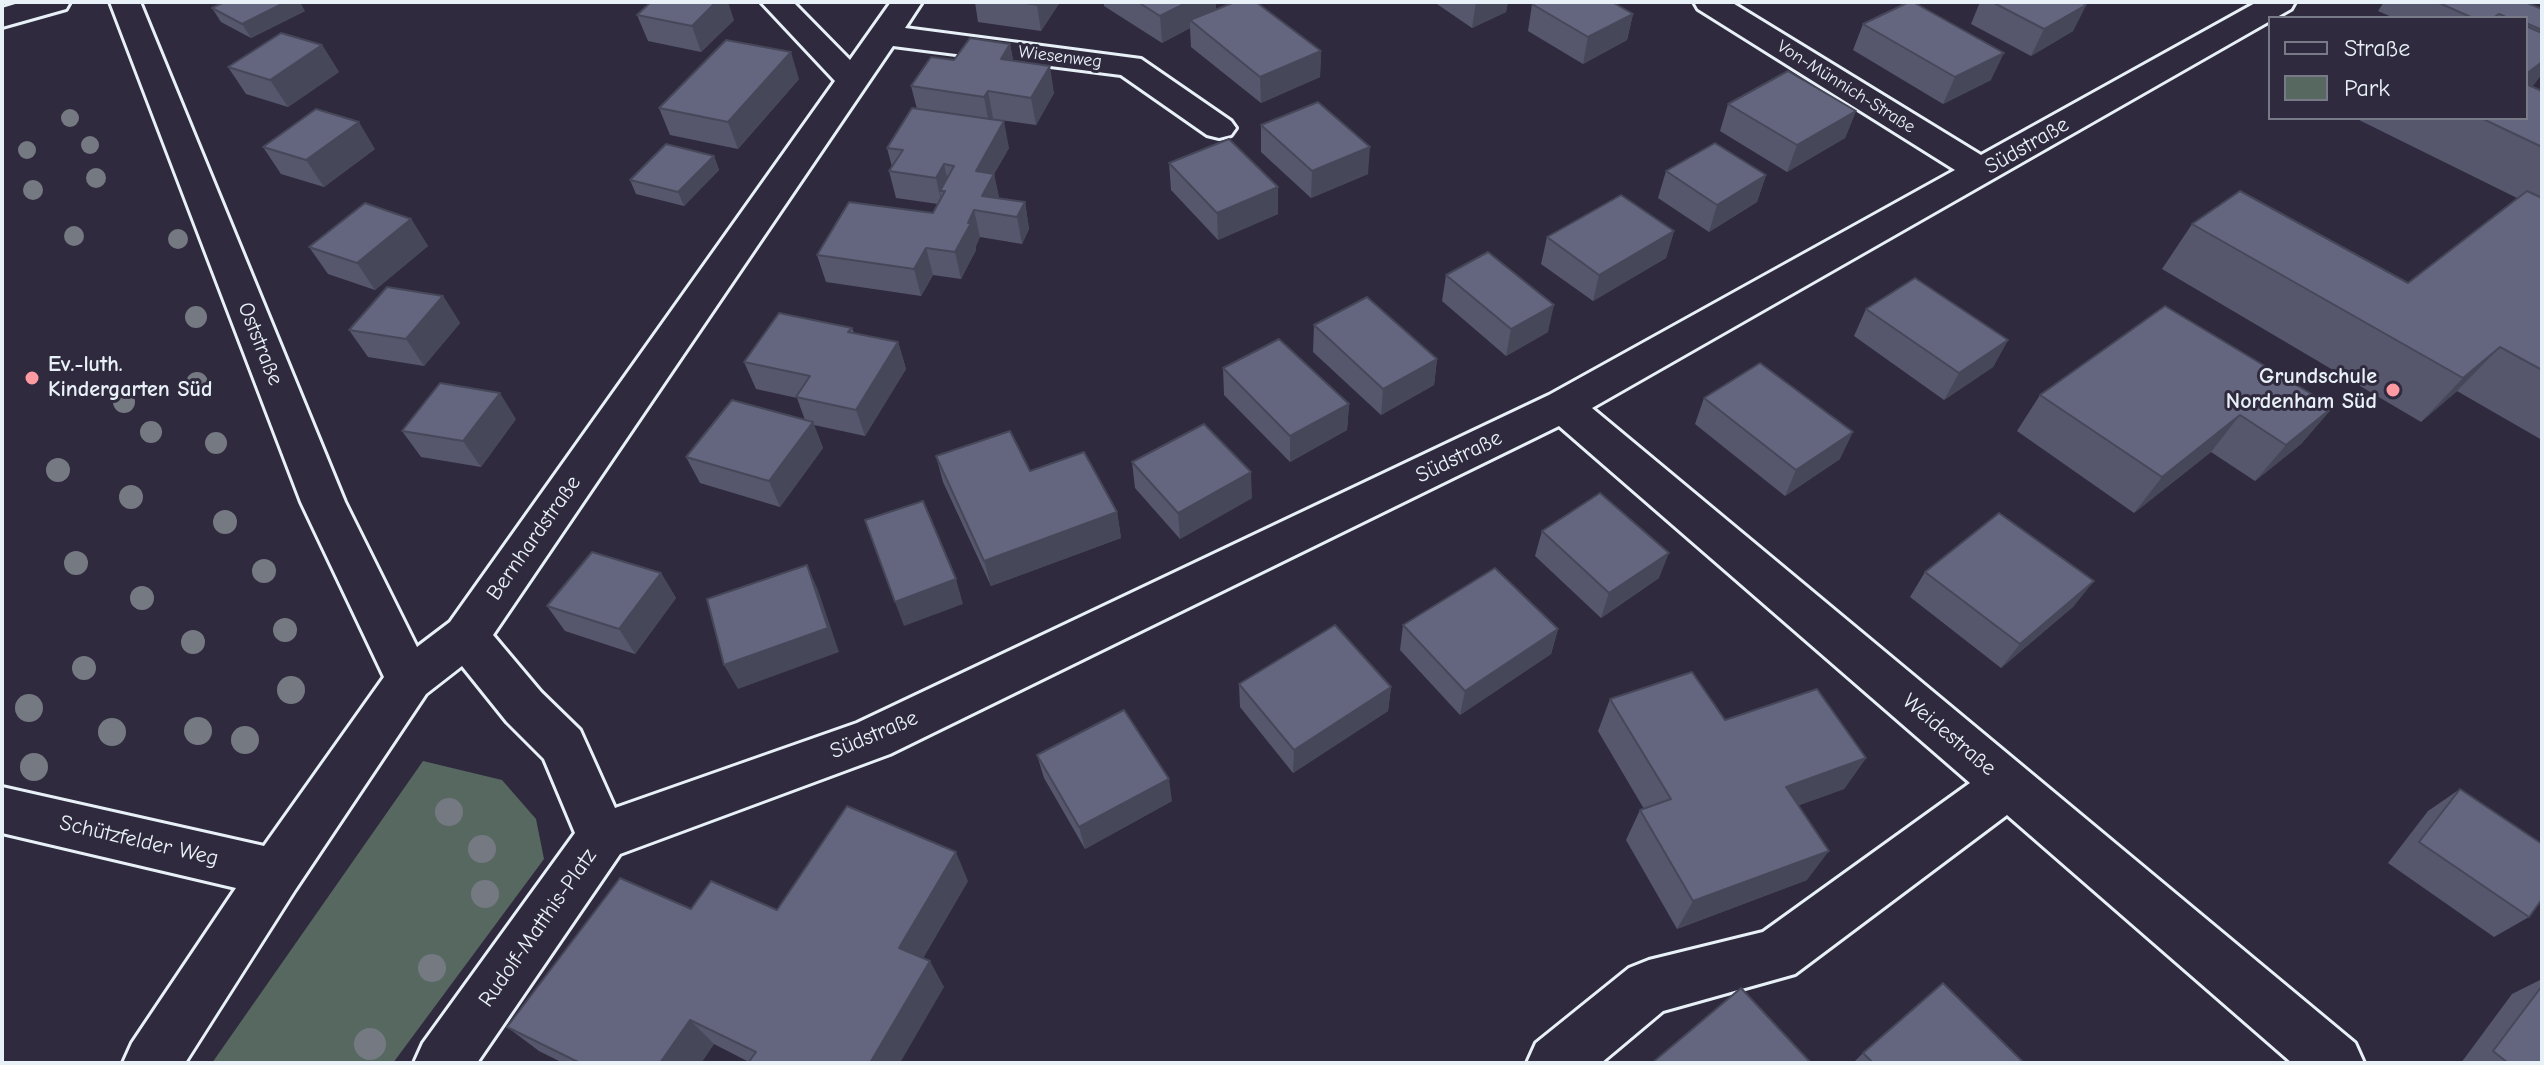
<!DOCTYPE html>
<meta charset="utf-8">
<style>
body{margin:0}
#map{position:relative;width:2544px;height:1065px;overflow:hidden;background:#2f2a3d;font-family:"Comic Neue",sans-serif}
canvas{display:block}
.frame{position:absolute;inset:0;border:4px solid #e8f1f8;pointer-events:none}
.legend{position:absolute;left:2268px;top:16px;width:260px;height:104px;box-sizing:border-box;background:#2f2a3d;border:2px solid #797a88;margin:0;padding:10px 14px;list-style:none;font-size:24px;color:#e8f1f8}
.legend li{display:flex;align-items:center;gap:16px;height:40px}
.legend b{width:40px;border:2px solid #797a88}
</style>
<div id="map">
<canvas width="2544" height="1065"></canvas>
<div class="frame"></div>
<ul class="legend">
<li><b style="height:10px;background:#2f2a3d"></b>Straße</li>
<li><b style="height:22px;background:#576860"></b>Park</li>
</ul>
</div>
<script>
const context = document.querySelector('canvas').getContext('2d');
context.lineJoin = 'round';
function paint(path, color) { context.fillStyle = color; context.fill(path, 'evenodd'); }
function trace(path, color, width, dash) { context.strokeStyle = color; context.lineWidth = width; context.lineCap = dash ? 'butt' : 'round'; context.setLineDash(dash || []); context.stroke(path); }
function drawText(font, color, halo, rows, align = 'center') {
  context.font = font + ' "Comic Neue",sans-serif'; context.lineWidth = 6; context.setLineDash([]); context.textBaseline = 'middle'; context.strokeStyle = halo; context.fillStyle = color; for (const [text, x, y, turn = 0] of rows) {
    context.save(); context.translate(x, y); context.rotate((+turn || 0) * Math.PI / 180); context.textAlign = isNaN(turn) ? turn : align; if (halo) context.strokeText(text, 0, 0); context.fillText(text, 0, 0); context.restore();
  }
}
paint(new Path2D(`
 M423,761L502,780L536,819L544,859L393,1063H212Z`), '#576860');
const minor = new Path2D(`
 M22,2H70L66,9L2,27V8Z
 M110,2H140L345,502L417,647L450,622L835,81L761,2H793L850,60L891,2H922L905,28L1141,59L1231,121L1236,128L1231,135L1219,138L1207,135L1121,75L893,46L493,635L541,692L580,730L615,808L857,723L1549,395L1955,170L1698,9L1694,2H1731L1981,155L2257,2H2295L2291,9L1592,408L2355,1043L2364,1063H2292L2007,815L1795,974L1663,1011L1601,1063H1527L1536,1043L1629,968L1649,960L1763,932L1970,783L1559,426L890,754L620,854L477,1063H414L423,1043L575,833L544,759L507,722L462,666L426,694L295,890L185,1063H123L132,1043L236,888L2,833V787L264,846L384,677L301,502Z`);
trace(minor, '#e8f1f8', 6);
paint(minor, '#2f2a3d');
context.fillStyle = '#757982';
for (const [x, y, r] of [
 [70,118,9],
 [90,145,9],
 [27,150,9],
 [96,178,10],
 [33,190,10],
 [74,236,10],
 [178,239,10],
 [196,317,11],
 [197,383,11],
 [124,402,11],
 [151,432,11],
 [216,443,11],
 [58,470,12],
 [131,497,12],
 [225,522,12],
 [76,563,12],
 [264,571,12],
 [142,598,12],
 [285,630,12],
 [193,642,12],
 [84,668,12],
 [291,690,14],
 [29,708,14],
 [198,731,14],
 [112,732,14],
 [245,740,14],
 [34,767,14],
 [449,812,14],
 [482,849,14],
 [485,894,14],
 [432,968,14],
 [370,1044,16]
]) { context.beginPath(); context.arc(x, y, r, 0, 2 * Math.PI); context.fill(); }
paint(new Path2D(`
 M975,2H1060L1041,31L978,22Z
 M1104,2H1216V10L1321,51L1320,77L1261,103L1191,47L1190,28L1162,43L1104,6Z
 M1434,2H1508L1506,12L1472,28Z
 M1980,2H2081L2086,5L2073,31L2031,56L1971,24Z
 M2384,2H2525L2542,9V74L2532,87L2542,91V440L2457,391L2421,422L2162,269L2192,224L2408,283L2517,198L2355,118H2526V18H2394L2378,11Z
 M1532,4L1633,14L1627,40L1583,64L1528,31Z
 M212,8L305,11L251,38L221,22Z
 M637,15L734,20L701,52L648,41Z
 M1863,24L1991,80L1943,104L1853,50Z
 M1010,44L1013,60L1054,93L1036,125L993,119L1009,148L994,174L999,199L1025,202L1029,229L1022,244L980,237L976,246V250L961,279L933,275L921,296L826,282L817,255L933,213L938,204L896,198L889,171L892,167L887,148L917,109L911,86L954,60Z
 M322,45L339,72L288,107L246,94L228,67Z
 M799,79L738,149L670,135L659,108Z
 M1728,104L1856,111L1845,138L1787,172L1720,131Z
 M1261,125L1368,174L1311,198L1261,152Z
 M263,147L375,149L324,187L281,174Z
 M714,156L719,170L684,206L636,194L630,180Z
 M1169,163L1278,187V214L1218,240L1171,190Z
 M1666,171L1766,175L1757,202L1709,232L1658,198Z
 M411,219L428,246L375,290L328,274L309,247Z
 M1674,231L1666,258L1593,301L1541,264L1547,237Z
 M1446,275L1548,332L1506,356L1442,301Z
 M443,296L460,323L424,366L368,357L349,330Z
 M1866,309L2008,340L1993,367L1944,400L1854,336Z
 M1314,325L1437,359L1434,385L1381,415L1313,352Z
 M852,328L854,333L898,342L906,369L865,436L814,425L823,448L780,507L700,483L686,457L805,420L797,398L756,389L744,362Z
 M1223,368L1349,404L1347,430L1290,462L1224,395Z
 M2040,395L2333,407L2301,444L2255,481L2211,452L2134,513L2017,431Z
 M1704,398L1840,459L1785,496L1695,424Z
 M516,419L481,467L421,457L402,431Z
 M936,456L1030,471L1117,512L1121,538L991,586L943,482Z
 M1132,462L1252,498L1180,539L1135,488Z
 M1542,531L1659,578L1601,618L1535,556Z
 M1925,572L2074,606L2001,668L1910,597Z
 M661,573L676,598L635,654L565,631L547,606Z
 M1403,625L1558,629L1551,654L1460,715L1400,650Z
 M1239,684L1391,687L1388,711L1293,773L1240,707Z
 M1610,699L1725,720L1866,758L1844,789L1799,805L1807,880L1677,929L1626,840L1640,810L1644,809L1598,731Z
 M1037,755L1172,801L1085,849L1044,778Z
 M2460,789L2529,917L2494,937L2388,863L2428,811Z
 M968,881L923,958L944,987L749,1062L714,1044L701,1063H563L539,1051L507,1027L691,909L777,910Z
 M2542,979V1063H2461L2512,994Z
 M1863,1053L2024,1063H1853Z`), '#56576d');
paint(new Path2D(`
 M286,2H300L305,11L251,38L242,24Z
 M716,2H728L734,20L701,52L692,26Z
 M1039,2H1060L1041,31L1037,5Z
 M1188,2H1216V14L1190,20V28L1162,43L1160,16Z
 M1476,2H1508L1506,12L1472,28Z
 M2086,5L2073,31L2031,56L2044,29Z
 M1633,14L1627,40L1583,64L1588,37Z
 M1010,44L1015,71L1001,59Z
 M322,45L339,72L288,107L270,80Z
 M1321,51L1320,77L1261,103L1260,77Z
 M791,52L799,79L738,149L728,122Z
 M2004,53L1991,80L1943,104L1955,77Z
 M2542,62V74L2531,88L2526,92V74Z
 M1050,66L1054,93L1036,125L1031,98Z
 M988,91L993,118L989,124L984,97Z
 M1856,111L1845,138L1787,172L1797,145Z
 M1004,121L1009,148L994,174L1000,201L986,212L976,171Z
 M359,122L375,149L324,187L306,160Z
 M1370,147L1368,174L1311,198L1312,171Z
 M714,156L719,170L684,206L678,192Z
 M944,164L950,191H940L942,205L936,178Z
 M1766,175L1757,202L1709,232L1717,205Z
 M1278,187V214L1218,240L1217,213Z
 M1025,202L1029,229L1022,244L1017,217Z
 M974,210L980,237L976,246V250L961,279L955,252Z
 M411,219L428,246L375,290L357,263Z
 M1674,231L1666,258L1593,301L1599,275Z
 M926,248L933,275L921,296L914,269Z
 M443,296L460,323L424,366L406,339Z
 M1554,305L1548,332L1506,356L1511,329Z
 M2008,340L1993,367L1944,400L1959,373Z
 M898,342L906,369L865,436L856,410Z
 M2500,347L2457,391L2421,422L2463,378Z
 M1437,359L1434,385L1381,415L1383,389Z
 M500,393L516,419L481,467L463,441Z
 M1349,404L1347,430L1290,462V436Z
 M2333,407L2301,444L2255,481L2286,445Z
 M2240,415L2211,452L2134,513L2162,477Z
 M813,422L823,448L780,507L769,481Z
 M1853,432L1840,459L1785,496L1796,470Z
 M1251,472L1252,498L1180,539L1178,513Z
 M1117,512L1121,538L991,586L984,561Z
 M1669,553L1659,578L1601,618L1609,593Z
 M807,565L818,590L839,652L738,689L724,665Z
 M661,573L676,598L635,654L619,629Z
 M956,579L963,604L904,626L895,602Z
 M2094,581L2074,606L2001,668L2020,644Z
 M1558,629L1551,654L1460,715L1465,691Z
 M1391,687L1388,711L1293,773L1294,750Z
 M1866,758L1844,789L1767,817L1786,787Z
 M1169,779L1172,801L1085,849L1079,827Z
 M1829,851L1807,880L1677,929L1693,901Z
 M956,852L968,881L914,974L899,948Z
 M930,961L944,987L900,1063H870Z
 M690,1020L714,1044L701,1063H660Z`), '#464759');
const building = new Path2D(`
 M224,2H286L242,24L212,8Z
 M651,2H716L692,26L637,15Z
 M1019,2H1039L1037,5Z
 M1138,2H1188L1160,16Z
 M1235,2H1256L1321,51L1260,77L1190,20Z
 M1536,2H1612L1633,14L1588,37L1532,4Z
 M1909,2H1913L2004,53L1955,77L1863,24Z
 M1992,2H2081L2086,5L2044,29Z
 M2437,2H2525L2542,9V30L2526,23V18H2508L2499,14L2493,18H2473Z
 M2499,14L2508,18H2493Z
 M2526,26L2542,33V62L2526,74Z
 M281,33L322,45L270,80L228,67Z
 M970,38L1010,44L1001,59L1050,66L1031,98L988,91L984,97L911,86L931,57L954,60Z
 M726,40L791,52L728,122L659,108Z
 M1788,71L1856,111L1797,145L1728,104Z
 M2526,84L2542,91V147L2481,118H2526Z
 M1318,102L1370,147L1312,171L1261,125Z
 M912,108L1004,121L976,171L994,174L982,196L1025,202L1017,217L974,210L968,223H971L955,252L926,248L914,269L817,255L849,202L933,213L945,191H940L954,166L944,164L936,178L889,171L903,150L887,148Z
 M316,109L359,122L306,160L263,147Z
 M1229,139L1278,187L1217,213L1169,163Z
 M1715,143L1766,175L1717,205L1666,171Z
 M666,144L714,156L678,192L630,180Z
 M2240,191L2408,283L2527,191L2542,198V370L2500,347L2463,378L2192,224Z
 M1621,195L1674,231L1599,275L1547,237Z
 M365,203L411,219L357,263L309,247Z
 M1488,252L1554,305L1511,329L1446,275Z
 M1915,278L2008,340L1959,373L1866,309Z
 M387,287L443,296L406,339L349,330Z
 M1367,297L1437,359L1383,389L1314,325Z
 M2165,306L2333,407L2286,445L2240,415L2162,477L2040,395Z
 M779,313L852,328L848,332L898,342L856,410L796,397L810,376L744,362Z
 M1279,339L1349,404L1290,436L1223,368Z
 M1760,363L1853,432L1796,470L1704,398Z
 M440,383L500,393L463,441L402,431Z
 M732,400L813,422L769,481L686,457Z
 M1204,424L1251,472L1178,513L1132,462Z
 M1010,431L1030,471L1084,452L1117,512L984,561L936,456Z
 M1600,493L1669,553L1609,593L1542,531Z
 M923,501L956,579L895,602L865,520Z
 M1999,513L2094,581L2020,644L1925,572Z
 M592,552L661,573L619,629L547,606Z
 M807,565L828,628L724,665L707,599Z
 M1495,568L1558,629L1465,691L1403,625Z
 M1335,625L1391,687L1294,750L1239,684Z
 M1692,672L1725,720L1817,689L1866,758L1786,787L1829,851L1693,901L1640,810L1671,799L1610,699Z
 M1124,710L1169,779L1079,827L1037,755Z
 M2460,789L2542,844V899L2529,917L2419,842Z
 M847,806L956,852L899,948L930,961L870,1063H748L756,1052L690,1020L660,1063H580L507,1027L620,878L691,909L711,881L777,910Z
 M1943,983L2024,1063H1873L1863,1053Z
 M2542,986V1063H2508L2493,1051Z
 M1741,988L1811,1063H1652Z`);
paint(building, '#64657f');
trace(building, '#464759', 2);
for (const [x, y, r, color] of [
 [32,378,8,"#ff9aa2"],
 [2393,390,8,"#ff9aa2"]
]) { const dot = new Path2D(); dot.arc(x, y, r, 0, 2 * Math.PI); context.fillStyle = color; context.fill(dot); trace(dot, '#2f2a3d', 3); }
drawText('18px', '#e8f1f8', '#2f2a3d', [
 ["Wiesenweg",1060,57,7],
 ["Von-Münnich-Straße",1846,87,32]
]);
drawText('22px', '#e8f1f8', '#2f2a3d', [
 ["Südstraße",2027,146,-30],
 ["Oststraße",260,344,68],
 ["Südstraße",1459,457,-26],
 ["Bernhardstraße",534,538,-55],
 ["Südstraße",874,735,-23],
 ["Weidestraße",1949,735,40],
 ["Schützfelder Weg",139,841,13],
 ["Rudolf-Matthis-Platz",538,928,-55]
]);
drawText('bold 22px', '#e8f1f8', '#2f2a3d', [
 ["Ev.-luth.",48,365],
 ["Kindergarten Süd",48,390],
 ["Grundschule",2377,377,"right"],
 ["Nordenham Süd",2377,402,"right"]
], 'left');
</script>
